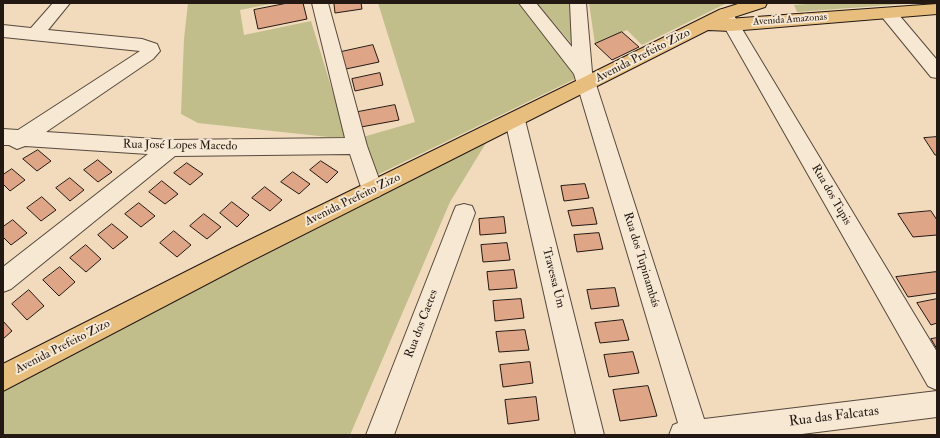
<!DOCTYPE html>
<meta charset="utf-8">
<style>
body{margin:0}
#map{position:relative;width:940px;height:438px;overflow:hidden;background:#f1dbbc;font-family:"IM FELL Double Pica",serif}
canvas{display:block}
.frame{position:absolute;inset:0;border:4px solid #241813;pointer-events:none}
</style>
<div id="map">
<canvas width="940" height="438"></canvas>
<div class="frame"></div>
</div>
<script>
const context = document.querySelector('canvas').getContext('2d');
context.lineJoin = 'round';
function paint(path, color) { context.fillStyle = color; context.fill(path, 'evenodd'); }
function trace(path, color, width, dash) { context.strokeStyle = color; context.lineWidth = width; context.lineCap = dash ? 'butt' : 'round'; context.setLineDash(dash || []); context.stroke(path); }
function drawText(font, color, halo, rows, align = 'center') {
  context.font = font + ' "IM FELL Double Pica",serif'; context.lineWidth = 4; context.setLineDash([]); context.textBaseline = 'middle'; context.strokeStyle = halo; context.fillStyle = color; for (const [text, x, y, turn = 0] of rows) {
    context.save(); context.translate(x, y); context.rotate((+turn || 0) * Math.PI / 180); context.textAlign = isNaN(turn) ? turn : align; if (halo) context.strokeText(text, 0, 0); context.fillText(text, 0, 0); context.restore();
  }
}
paint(new Path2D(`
 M188,3H275L240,10L244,35L311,21L347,139L198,123L181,114L184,39Z
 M378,3H521L581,76L373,177L363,137L415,122Z
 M537,3H573L577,50Z
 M589,3H727L642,45L627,30L595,44Z
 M820,3H916L797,12L794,5Z
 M489,138L450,202L350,435H3V388L368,203Z`), '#c1be8c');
const building = new Path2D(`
 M288,3H303L307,19L258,29L254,10Z
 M339,3H361L362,9L335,13L334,4Z
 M622,32L639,47L612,60L595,44Z
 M373,45L379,62L346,69L341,52Z
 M380,73L383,85L355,91L352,79Z
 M395,105L399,120L361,127L358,112Z
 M937,137V155H935L924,138Z
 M38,150L51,161L37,171L23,159Z
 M98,160L112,172L98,182L84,170Z
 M321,161L338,172L327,183L310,170Z
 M187,163L203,174L190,185L174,173Z
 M12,169L25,180L10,191L3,184V175Z
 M293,172L310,184L299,194L281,182Z
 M70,178L84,190L70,201L56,188Z
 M162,181L178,194L165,204L149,192Z
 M585,184L589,198L564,201L561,186Z
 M265,187L282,200L270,211L252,198Z
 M42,197L56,210L41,221L27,208Z
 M232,202L249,215L237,227L220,213Z
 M139,203L155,216L141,227L125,214Z
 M593,208L597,224L572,226L568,211Z
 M931,211L937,220V235L913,237L898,214Z
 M204,214L221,227L207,239L190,226Z
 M504,217L506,233L480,235L479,219Z
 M13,220L27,233L11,245L3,237V227Z
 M112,224L128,237L113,249L98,235Z
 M174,231L191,245L177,257L160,243Z
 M599,233L603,249L577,252L574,235Z
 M507,243L510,260L483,262L481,245Z
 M86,245L101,259L86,272L70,258Z
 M60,267L75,282L59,296L43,280Z
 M514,270L517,288L489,290L487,272Z
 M936,272L937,274V293L908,297L896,277Z
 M615,288L619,306L591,309L587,290Z
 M29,290L44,306L27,320L12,304Z
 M521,299L524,318L495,321L493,301Z
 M937,299V323L931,325L917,303Z
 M623,320L629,340L600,343L595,323Z
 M3,321L12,331L3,339Z
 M525,330L529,350L499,352L496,332Z
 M937,338V349L931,339Z
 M633,352L639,373L609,377L604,355Z
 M530,362L533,383L503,387L500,365Z
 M648,386L657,416L620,421L613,390Z
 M536,397L539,420L508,424L505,400Z`);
paint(building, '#dfa587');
trace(building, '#241813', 1);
const minor = new Path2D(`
 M53,3H70L48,30L142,39L157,44L160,51L153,59L46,132L171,140L345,138L312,3H328L367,146L383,190L380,196L372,199L364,196L350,154L175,156L11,289L3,292V267L148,154L25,146L17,149L9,145H3V129L18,130L140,51L3,37V25L31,28Z
 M519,3H536L572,47L570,3H586L592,72L704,419L937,391V417L794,435H669L673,425L678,423L574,74Z
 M888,8L894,9L937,60V78L931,77L882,17L880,13L882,9Z
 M725,9L731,10L733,14L937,352V390L928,386L717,14L719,10Z
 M515,113L522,115L525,120L604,435H576L505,120L508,115Z
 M464,204L472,206L475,213L394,435H366L453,213L456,206Z`);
const major = new Path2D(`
 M741,3H767L765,7L728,19L937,4V14L731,31L708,30L247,263L3,391V364L231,249L580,79L719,10Z`);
trace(minor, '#57493d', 2);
trace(major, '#241813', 2);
paint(minor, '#f6e8d3');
paint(major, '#e8be7e');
drawText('10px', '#241813', '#f6e8d3', [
 ["Avenida Amazonas",790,20,-4]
]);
drawText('12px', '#241813', '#f6e8d3', [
 ["Avenida Prefeito Zizo",643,56,-27],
 ["Rua José Lopes Macedo",180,146,1],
 ["Rua dos Tupis",831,195,60],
 ["Avenida Prefeito Zizo",353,200,-26],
 ["Rua dos Tupinambás",641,260,73],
 ["Travessa Um",553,278,76],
 ["Rua dos Caetes",422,324,-69],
 ["Avenida Prefeito Zizo",63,347,-27]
]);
drawText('14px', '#241813', '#f6e8d3', [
 ["Rua das Falcatas",834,417,-7]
]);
</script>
